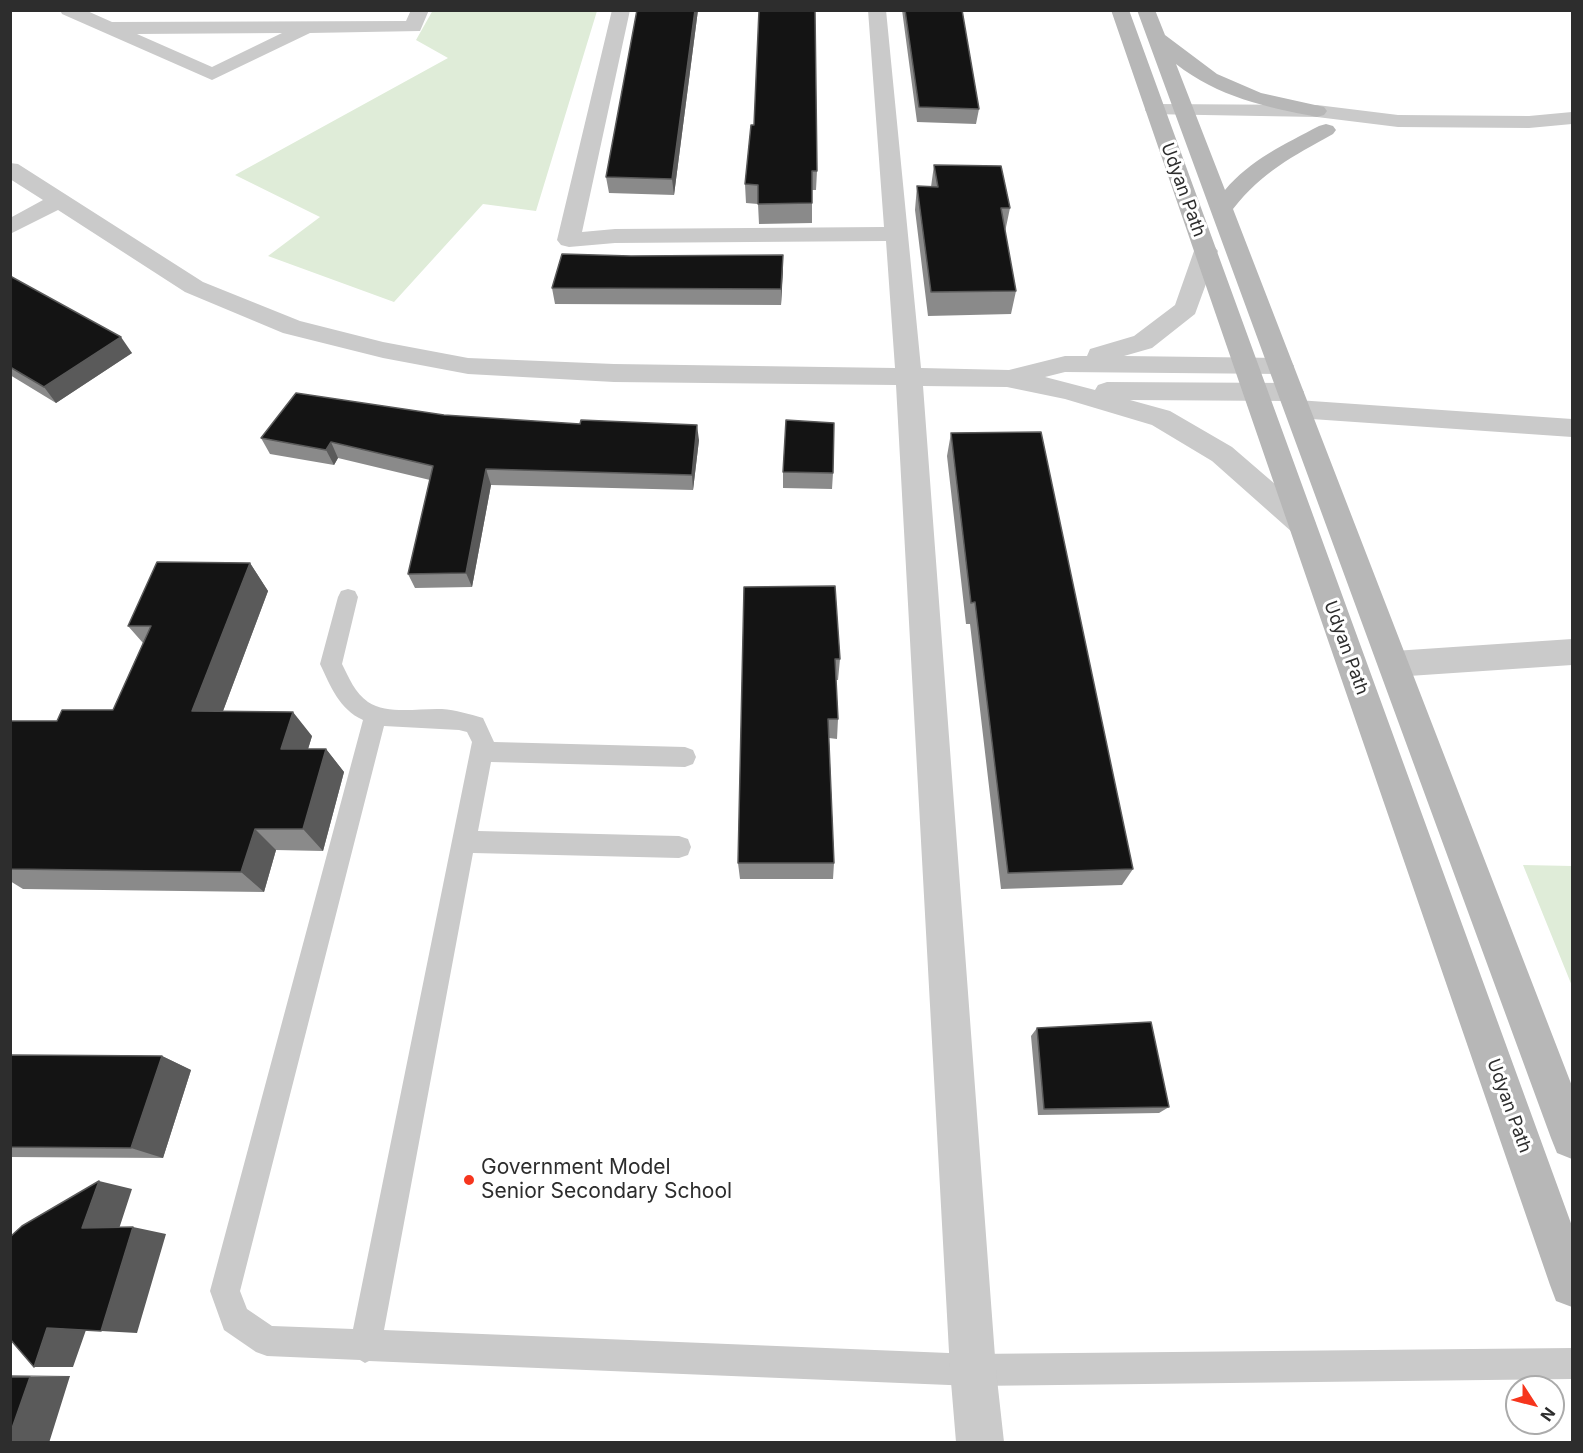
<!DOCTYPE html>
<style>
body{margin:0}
#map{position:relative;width:1583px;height:1453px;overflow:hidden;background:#fff;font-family:Inter,sans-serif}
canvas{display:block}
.frame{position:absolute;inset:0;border:12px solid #2d2d2d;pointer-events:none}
.north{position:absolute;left:1505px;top:1375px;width:60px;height:60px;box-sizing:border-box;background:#fff;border:2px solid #ababab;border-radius:50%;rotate:126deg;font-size:16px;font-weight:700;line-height:24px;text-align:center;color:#2d2d2d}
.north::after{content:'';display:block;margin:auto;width:21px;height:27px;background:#f6351d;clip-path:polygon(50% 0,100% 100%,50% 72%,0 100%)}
</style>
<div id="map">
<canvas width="1583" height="1453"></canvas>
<div class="frame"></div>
<div class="north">N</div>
</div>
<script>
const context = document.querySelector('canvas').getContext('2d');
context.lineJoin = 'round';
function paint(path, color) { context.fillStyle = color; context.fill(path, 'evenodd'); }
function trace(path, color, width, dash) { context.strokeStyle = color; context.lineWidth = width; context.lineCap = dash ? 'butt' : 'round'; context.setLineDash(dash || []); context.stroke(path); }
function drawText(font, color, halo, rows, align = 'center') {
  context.font = font + ' Inter,sans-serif'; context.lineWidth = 6; context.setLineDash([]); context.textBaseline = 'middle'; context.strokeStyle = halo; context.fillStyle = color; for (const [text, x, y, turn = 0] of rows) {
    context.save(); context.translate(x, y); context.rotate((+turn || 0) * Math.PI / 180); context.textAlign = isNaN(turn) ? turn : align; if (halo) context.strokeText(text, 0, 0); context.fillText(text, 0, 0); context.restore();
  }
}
paint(new Path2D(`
 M433,10L597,11L536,211L483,204L394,302L268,256L320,217L235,175L448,58L416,40Z
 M1523,865L1572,866V986Z`), '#dfecd8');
paint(new Path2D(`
 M348,589L355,591L358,597L342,664C349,678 355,693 368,702C388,715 419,708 442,709C456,710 469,714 483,718L494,742L685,747L693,750L696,757L693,764L685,767L491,762L478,831L679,836L688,839L691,847L688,855L679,858L473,853L384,1330L973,1354L1572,1348V1379L973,1386L369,1361L365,1363L360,1360L267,1356L256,1352L224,1330L210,1291L363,720C339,709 331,687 320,664L338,597L341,591ZM384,726L459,730L467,732L472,742L353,1329L272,1326L247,1309L240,1291Z`), '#cacaca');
paint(new Path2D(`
 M60,10H85L112,22L406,21L411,10H429L420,31L310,33L212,80L62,14ZM282,33L212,67L137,34Z
 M612,10H630L582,232L615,229L884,227L868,10H886L921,368L1009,370L1065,356H1087L1090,349L1134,336L1175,305L1194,251L1198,246L1206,244L1214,246L1218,251L1195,314L1152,348L1124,356L1281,358L1290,360L1294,366L1290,372L1281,374L1065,372L1045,377L1095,390L1098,385L1107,382L1291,383L1300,386L1304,392L1300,398L1291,401L1130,400L1170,411L1232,447L1312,516L1316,524L1312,532L1302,535L1292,532L1212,461L1152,425L1065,399L1007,387L923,386L996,1370L1004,1442H956L950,1370L896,385L614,382L468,374L383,358L283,333L185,292L58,210L10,234V218L43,200L10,179V163L18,164L203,282L300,321L383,342L468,358L614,364L895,368L886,241L615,243L569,247L561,245L557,240Z
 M1297,400L1572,419V437L1297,418L1288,415L1284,409L1288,403Z
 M1572,639V665L1394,677L1383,673L1378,664L1383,655L1394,651Z`), '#cacaca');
paint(new Path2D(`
 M1155,104L1317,105L1398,115L1529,116L1572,112V124L1529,128L1398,127L1317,117L1148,114L1145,110L1148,106Z`), '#cacaca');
paint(new Path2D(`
 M1111,10H1129L1572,1226V1307L1556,1301L1550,1285Z
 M1137,10H1155L1165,35L1217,74L1261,93L1324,107L1327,111L1324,115L1317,117C1266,107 1218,97 1176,64L1225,190C1250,160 1285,144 1319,126L1326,124L1333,126L1336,130L1333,134C1292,157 1263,171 1233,209L1572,1086V1159L1557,1153L1551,1138Z`), '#b7b7b7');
paint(new Path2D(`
 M698,10L674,195L609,193L606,177Z
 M902,10H962L979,109L976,124L917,122Z
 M751,125L817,171L816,190H812V223L759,224L758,204L746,203L745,184Z
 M934,165L1010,208L1005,232L1016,291L1011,314L928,316L915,210L917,186L931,187Z
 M783,255L781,305L555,304L552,288Z
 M10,276L132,353L56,403L10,375Z
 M444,415L699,440L693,490L491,485L472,587L415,588L408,574L430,480L338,458L334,465L270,454L261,438Z
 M951,433L1133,869L1122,885L1001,889L970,624H966L947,456Z
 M783,472L833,473L832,489L783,488Z
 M250,563L268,591L223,711L312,736L308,749H326L344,772L323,851L276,850L264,892L23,889L10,881V722L57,721L113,710L143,643L128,626Z
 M744,587L840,659L838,680H836L838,719L837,739L829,738L834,863L833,879H740L738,863Z
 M1037,1028L1169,1107L1159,1113L1038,1115L1031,1036Z
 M10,1055L162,1056L191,1070L163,1158L10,1157Z
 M10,1375L70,1376L10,1443Z`), '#8a8a8a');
paint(new Path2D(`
 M695,10H698L674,195L672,179Z
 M783,255V271L781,305V289Z
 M121,337L132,353L56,403L44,387Z
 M697,425L699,440L693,490L692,475Z
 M331,442L338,458L334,465L326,450Z
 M486,469L491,485L472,587L466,573Z
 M250,563L268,591L214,735L192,711Z
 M293,712L312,736L301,772L281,749Z
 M326,749L344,772L323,851L303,829Z
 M255,829L276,850L264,892L241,872Z
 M162,1056L191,1070L163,1158L131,1148Z
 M99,1181L132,1189L117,1235L82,1228Z
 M133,1227L166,1234L137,1333L101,1331Z
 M47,1328L86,1330L73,1367H34Z
 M70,1376L49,1443H10V1434L30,1377Z`), '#5a5a5a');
const building = new Path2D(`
 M637,10H695L672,179L606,177Z
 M759,10H815L817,171H812V203L758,204V185L745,184L751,125H754Z
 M905,10H962L979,109L919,107Z
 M934,165L1001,166L1010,208H1001L1016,291L931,292L917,186L938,187Z
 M562,254L631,256L783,255L781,289L552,288Z
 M10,276L121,337L44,387L10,367Z
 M296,393L444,415L580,424L581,420L697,425L692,475L486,469L466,573L408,574L433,466L331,442L326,450L261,438Z
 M786,420L834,423L833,473L783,472Z
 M1041,432L1133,869L1008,873L975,602L971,603L951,433Z
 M157,562L250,563L192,711L293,712L281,749H326L303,829H255L241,872L10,869V722L11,721H57L62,710H113L151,626H128Z
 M835,586L840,659H835L838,719H828L834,863H738L744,587Z
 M1151,1022L1169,1107L1044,1109L1037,1028Z
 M10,1055L162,1056L131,1148L10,1147Z
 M99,1181L82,1228L133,1227L101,1331L47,1328L34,1367L10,1339V1237L22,1226Z
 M10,1377H30L10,1434Z`);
paint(building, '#141414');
trace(building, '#5a5a5a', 1.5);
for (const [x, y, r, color] of [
 [469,1180,6,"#f6351d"]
]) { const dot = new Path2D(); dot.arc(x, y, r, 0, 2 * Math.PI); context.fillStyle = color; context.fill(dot); trace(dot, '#fff', 2); }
drawText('18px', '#2d2d2d', '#fff', [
 ["Udyan Path",1183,190,70],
 ["Udyan Path",1346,648,70],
 ["Udyan Path",1509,1106,70]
]);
drawText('21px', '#2d2d2d', '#fff', [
 ["Government Model",481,1168],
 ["Senior Secondary School",481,1192]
], 'left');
</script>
